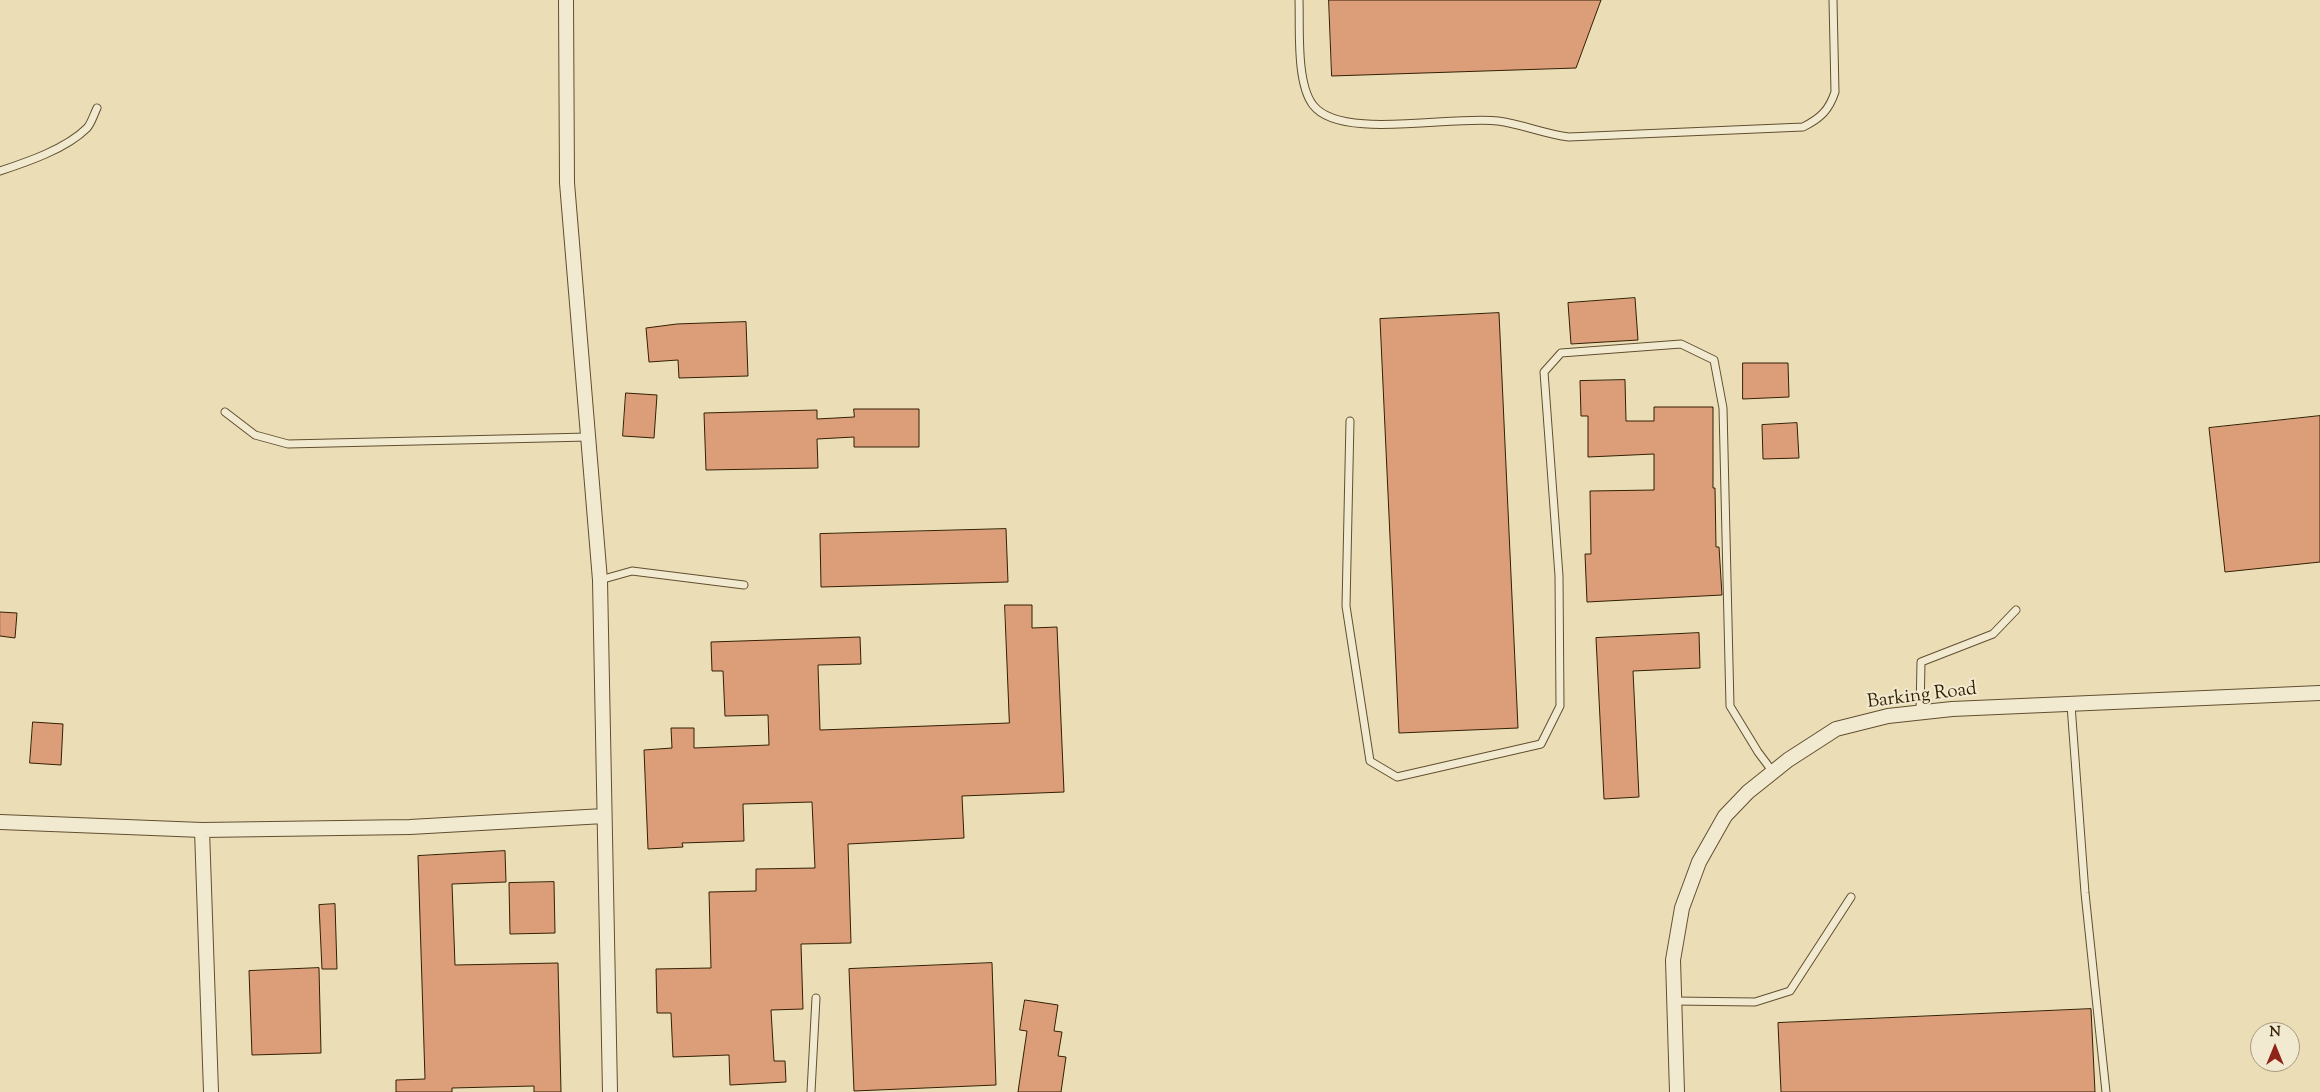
<!DOCTYPE html>
<style>
body{margin:0}
#map{position:relative;width:2320px;height:1092px;overflow:hidden;background:#ebdeb6;font-family:"Sorts Mill Goudy",serif}
canvas{display:block}
.north{position:absolute;left:2250px;top:1022px;width:50px;height:50px;box-sizing:border-box;background:#f2ead0;border:1px solid #a6997e;border-radius:50%;rotate:0deg;font-size:14px;font-weight:700;line-height:20px;text-align:center;color:#331f04}
.north::after{content:'';display:block;margin:auto;width:18px;height:22px;background:#8f2418;clip-path:polygon(50% 0,100% 100%,50% 72%,0 100%)}
</style>
<div id="map">
<canvas width="2320" height="1092"></canvas>
<div class="north">N</div>
</div>
<script>
const context = document.querySelector('canvas').getContext('2d');
context.lineJoin = 'round';
function paint(path, color) { context.fillStyle = color; context.fill(path, 'evenodd'); }
function trace(path, color, width, dash) { context.strokeStyle = color; context.lineWidth = width; context.lineCap = dash ? 'butt' : 'round'; context.setLineDash(dash || []); context.stroke(path); }
function drawText(font, color, halo, rows, align = 'center') {
  context.font = font + ' "Sorts Mill Goudy",serif'; context.lineWidth = 4; context.setLineDash([]); context.textBaseline = 'middle'; context.strokeStyle = halo; context.fillStyle = color; for (const [text, x, y, turn = 0] of rows) {
    context.save(); context.translate(x, y); context.rotate((+turn || 0) * Math.PI / 180); context.textAlign = isNaN(turn) ? turn : align; if (halo) context.strokeText(text, 0, 0); context.fillText(text, 0, 0); context.restore();
  }
}
const building = new Path2D(`
 M1329,0H1601L1576,68L1332,76Z
 M1635,298L1638,340L1571,344L1568,303Z
 M1499,313L1518,728L1399,733L1380,319Z
 M746,322L748,376L679,378L678,360L649,362L646,328L677,324Z
 M1743,363H1788L1789,397L1743,399Z
 M1625,380L1626,421H1654V407H1713V488H1715L1716,547H1719L1722,595L1587,602L1585,554H1591L1590,491L1654,490V454L1588,457V416H1581L1580,381Z
 M626,393L657,395L654,438L623,436Z
 M854,409H919V447H854V437L817,439L818,468L706,470L704,413L817,410V419L854,417Z
 M2320,416V562L2225,572L2209,428Z
 M1797,423L1799,458L1763,459L1762,425Z
 M1006,529L1008,582L821,587L820,534Z
 M1005,605H1032V628L1057,627L1064,792L962,796L964,838L848,844L851,943L801,944L803,1009L771,1010L774,1061H785L786,1082L730,1085L729,1055L673,1057L671,1013H657L656,969L711,968L709,892L756,891V869L815,868L812,802L743,804L744,841L682,843L683,847L648,849L644,750L672,748L671,728H694V748L769,745L768,715L725,716L723,671H712L711,642L860,637L861,664L818,665L820,730L1009,723Z
 M0,612L17,613L15,638L0,636Z
 M1699,633L1700,668L1633,671L1639,797L1604,799L1596,638Z
 M33,722L63,724L61,765L30,763Z
 M505,851L506,882L452,884L455,965L558,963L561,1092H534V1086L452,1088V1092H396V1080L425,1079L418,856Z
 M554,882L555,933L510,934L509,883Z
 M335,904L337,969H322L319,905Z
 M992,963L996,1085L854,1091L849,969Z
 M319,968L321,1053L252,1055L249,971Z
 M1025,1000L1058,1005L1054,1031L1062,1032L1058,1056L1066,1057L1061,1092H1018L1027,1031L1020,1030Z
 M2091,1009L2095,1092H1781L1778,1023Z`);
paint(building, '#dc9d79');
trace(building, '#331f04', 1);
const lane = new Path2D(`
 M1299,0C1300,28 1296,83 1313,105C1340,141 1453,115 1498,121C1522,124 1544,134 1569,137L1803,127C1821,118 1829,110 1835,92L1833,0
 M0,171C27,162 66,149 87,128C91,124 94,114 97,108
 M225,412L255,435L288,444L588,437
 M1350,421L1346,606L1370,761L1397,777L1541,744L1560,706L1559,576L1544,372L1561,353L1681,344L1714,360L1723,408L1730,706L1758,752L1773,772
 M600,580L632,571L744,585
 M2071,705L2085,893L2106,1092
 M1920,713L1921,662L1993,634L2016,610
 M1674,1001L1755,1002L1790,991L1851,897
 M811,1092L816,998`);
const street = new Path2D(`
 M566,0L567,183L600,580L610,1092
 M0,822L202,830L410,827L604,816
 M202,830L211,1092
 M1677,1092L1673,960L1682,908L1699,862L1725,816L1748,792L1788,760L1836,729L1888,716L1952,709L2320,693`);
trace(lane, '#614f30', 9);
trace(street, '#614f30', 16);
trace(lane, '#f2ead0', 7);
trace(street, '#f2ead0', 14);
drawText('19px', '#331f04', '#f2ead0', [
 ["Barking Road",1922,697,-7]
]);
</script>
